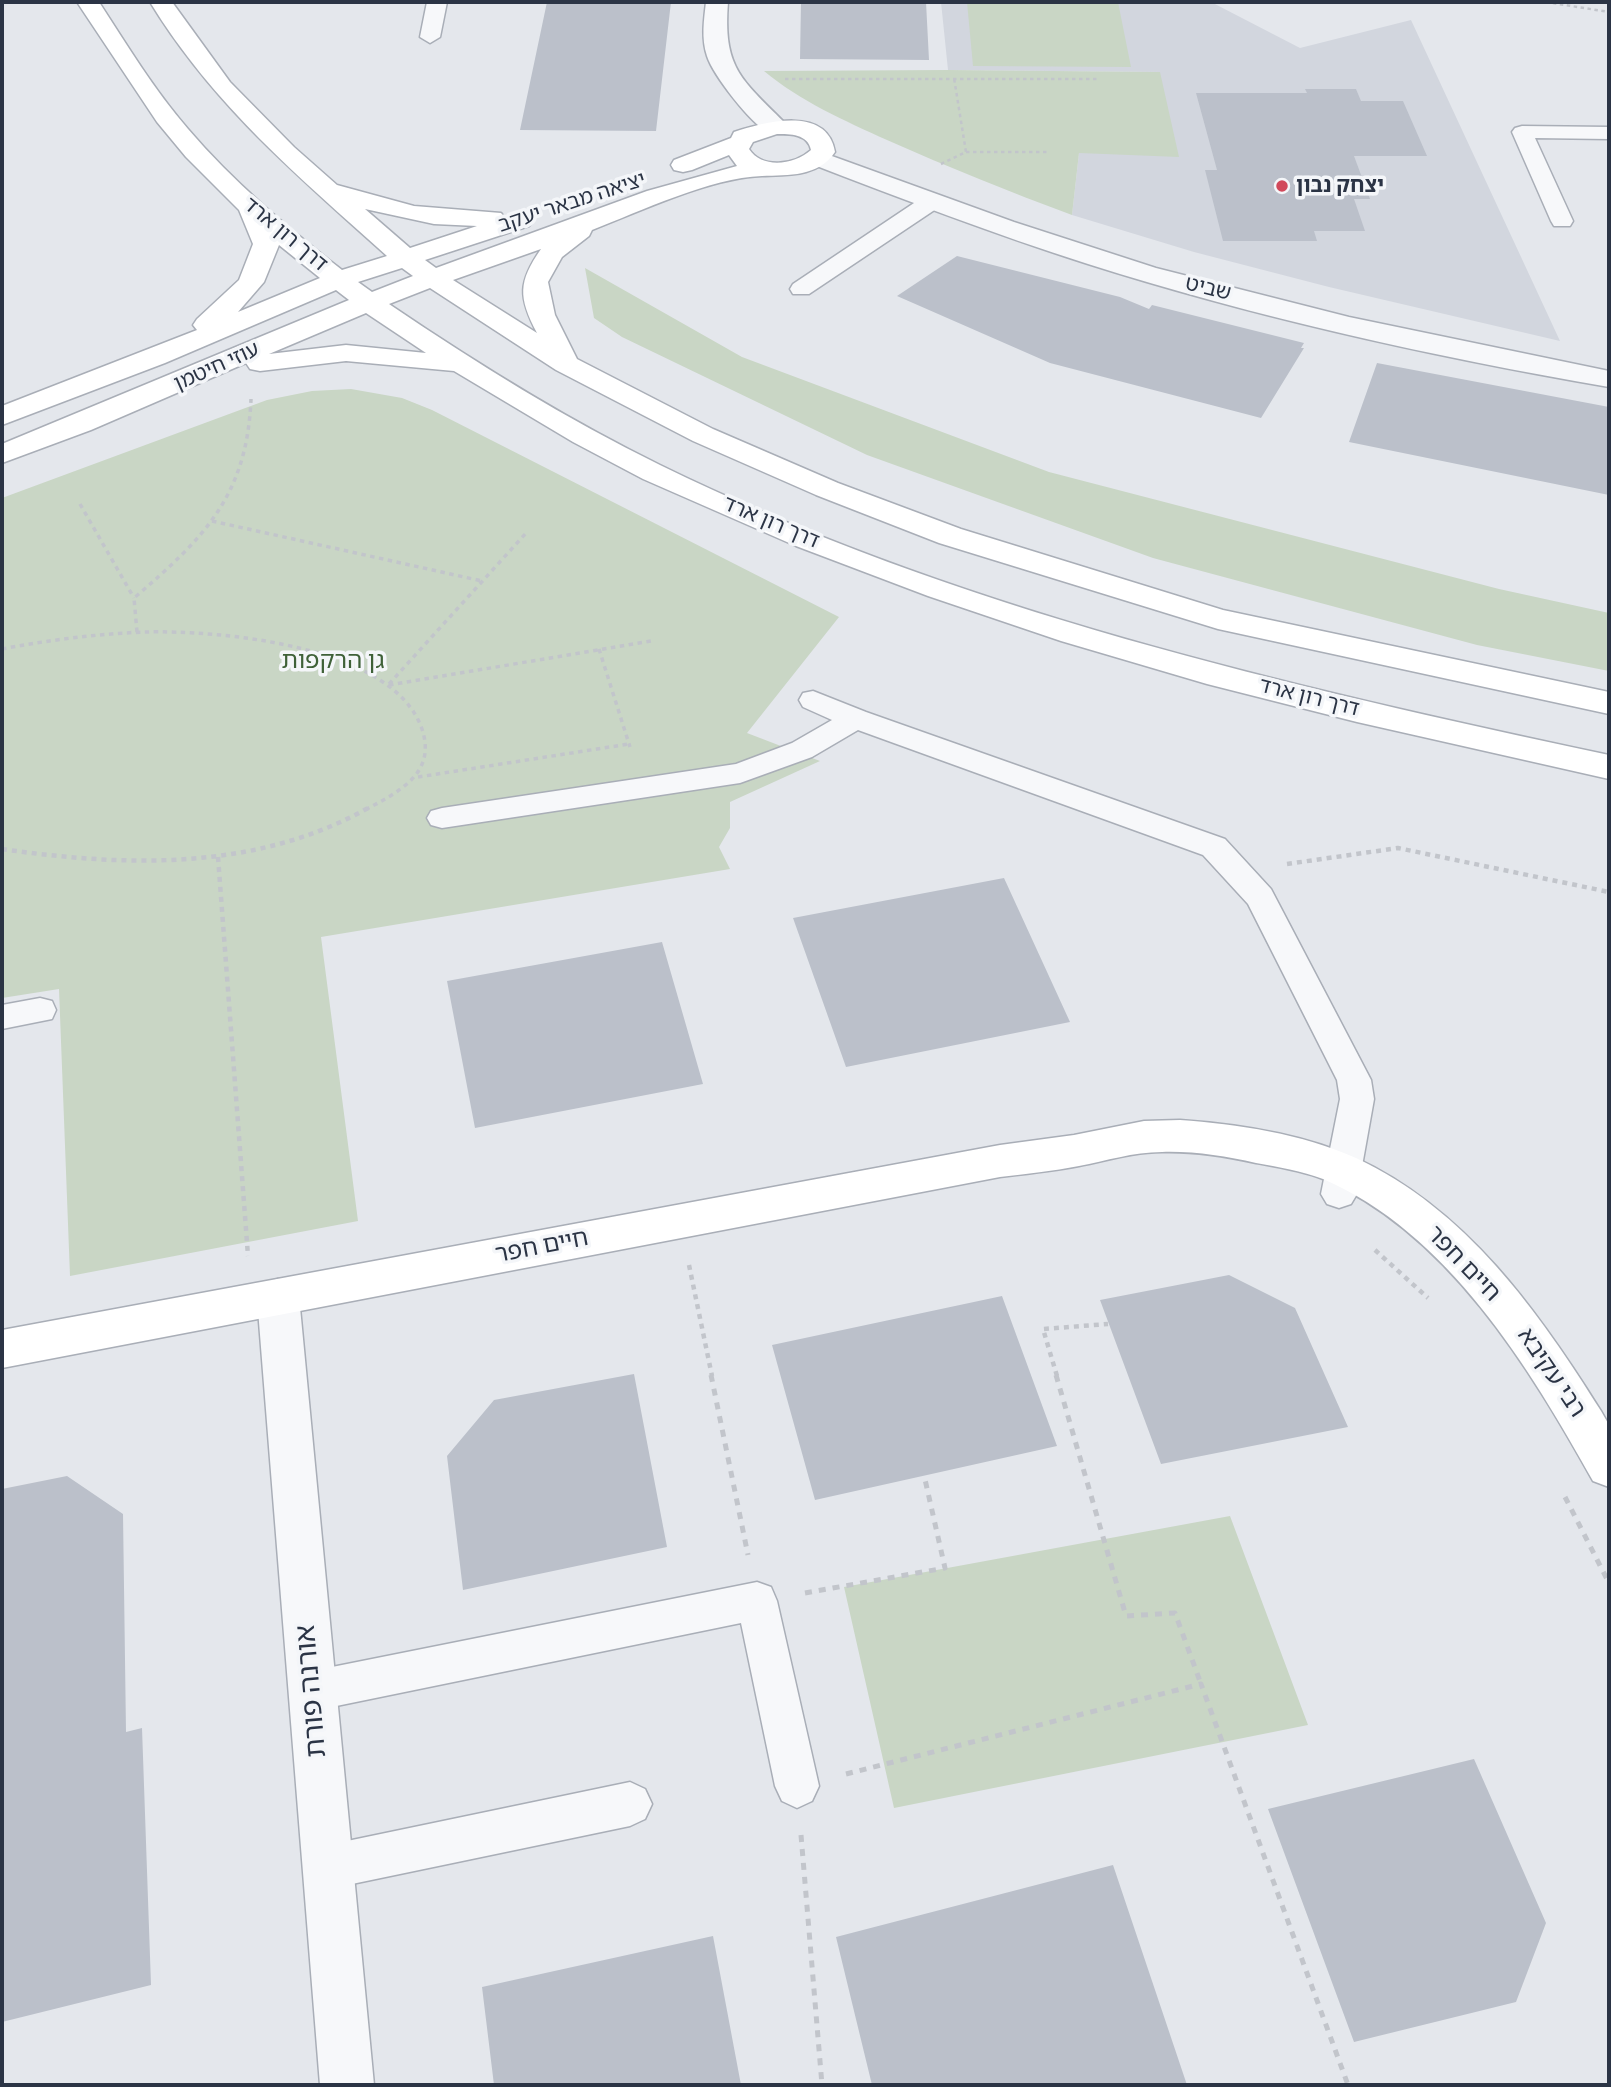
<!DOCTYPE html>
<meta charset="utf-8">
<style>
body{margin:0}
#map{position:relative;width:1611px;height:2087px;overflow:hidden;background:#e4e7ec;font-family:"Archivo Narrow",sans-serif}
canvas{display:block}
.frame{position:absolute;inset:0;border:4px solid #2b3445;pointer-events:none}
</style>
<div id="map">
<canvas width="1611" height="2087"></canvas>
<div class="frame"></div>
</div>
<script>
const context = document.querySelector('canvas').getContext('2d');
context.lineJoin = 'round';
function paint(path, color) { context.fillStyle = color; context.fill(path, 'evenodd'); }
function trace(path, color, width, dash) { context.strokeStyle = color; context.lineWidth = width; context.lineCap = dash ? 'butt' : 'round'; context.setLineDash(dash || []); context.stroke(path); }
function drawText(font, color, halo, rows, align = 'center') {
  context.font = font + ' "Archivo Narrow","Noto Sans Hebrew",sans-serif'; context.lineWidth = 7; context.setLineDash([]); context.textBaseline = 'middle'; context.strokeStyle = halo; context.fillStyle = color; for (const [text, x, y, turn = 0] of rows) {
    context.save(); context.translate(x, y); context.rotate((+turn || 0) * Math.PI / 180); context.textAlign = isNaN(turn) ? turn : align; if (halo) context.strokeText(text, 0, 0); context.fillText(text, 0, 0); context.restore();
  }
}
paint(new Path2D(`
 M941,2H1211L1300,48L1411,20L1560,341L1329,287L1194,252L1072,215L1079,153L1160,72L948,70Z`), '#d2d6de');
paint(new Path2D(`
 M967,2H1118L1131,67L973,66Z
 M948,70L1160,72L1179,157L1079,153L1072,215C1010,192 948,167 887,140C845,121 800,101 764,71Z
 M585,268L742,357L1049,472L1499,589L1609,613V671L1477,645L1153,558L867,455L622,337L594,318Z
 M351,389L402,398L432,410L839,617L747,733L820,761L730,802V828L719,847L730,869L321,937L358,1221L70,1276L59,989L2,998V498L267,400L312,391Z
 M1230,1516L1308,1725L894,1808L844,1587Z`), '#c9d6c5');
paint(new Path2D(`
 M547,2H671L656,131L520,130Z
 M801,2H926L929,60L800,59Z
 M1305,89H1356L1361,101H1403L1427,156H1354L1370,199H1354L1365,231H1314L1317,241H1223L1205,170H1217L1196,93H1307Z
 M957,256L1120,297L1149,309L1152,305L1304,343L1301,348H1304L1261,418L1050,363L897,296Z
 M1377,363L1609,407V495L1349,442Z
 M1004,878L1070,1022L846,1067L793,918Z
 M662,942L703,1084L475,1128L447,981Z
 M1229,1275L1295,1308L1348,1427L1161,1464L1100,1300Z
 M1002,1296L1057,1446L815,1500L772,1345Z
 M634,1374L667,1547L463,1590L447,1456L494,1400Z
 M67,1476L123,1514L126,1732L142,1728L151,1985L2,2022V1489Z
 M1474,1759L1546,1923L1516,2002L1354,2042L1268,1809Z
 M1113,1865L1187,2085H872L836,1937Z
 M713,1936L741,2085H494L482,1987Z`), '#bbc0ca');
const lane = new Path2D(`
 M427,2H447L440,37L430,43L420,37Z
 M1522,126L1609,127V139L1535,138L1573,221L1570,226H1554L1551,221L1512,132L1515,128Z
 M931,195L939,197L942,202L939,207L809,294H793L790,289L793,284L923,197Z
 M813,691L866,712L1225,839L1271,889L1371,1080L1374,1099L1357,1194L1351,1204L1339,1208L1327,1204L1321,1194L1340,1099L1337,1080L1248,904L1203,855L858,730L812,757L740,783L442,828L431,825L427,818L431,811L442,808L736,764L792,743L832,720L803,707L799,700L803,693Z
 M40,998L52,1001L56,1010L52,1019L2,1029V1005Z
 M757,1582L771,1587L777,1601L819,1786L812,1801L797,1808L782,1801L775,1786L741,1623L312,1711L297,1705L291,1691L297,1677L312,1671Z
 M630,1782L645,1789L652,1804L645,1819L630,1826L328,1889L312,1883L306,1867L312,1851L328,1845Z`);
const street = new Path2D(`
 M706,2H728C723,67 740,78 784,122L787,127L784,132C778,133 773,135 768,132C751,124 713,75 707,56C701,38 704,20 706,2Z
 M818,151L1014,222L1156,268L1349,317L1609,371V387C1435,357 1258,318 1088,264C994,234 902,199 809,163L806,158L809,153Z
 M278,1279L293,1284L299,1297L374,2085H320L257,1297L263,1284Z`);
const secondary = new Path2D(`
 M77,2H99C127,45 154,90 188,129C233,182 287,227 342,270L387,256C298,176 213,105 150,2H172L230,82L294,147L337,185L414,206L501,213L505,218L520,213L529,216L533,221L529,226L425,260L436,268L647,191L737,166L729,155L692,170L683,172L674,170L671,165L674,160L731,138L734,132C765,122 827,105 835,152C818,177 789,175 762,176C710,178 641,211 592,230L589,236L562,257L548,282L555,315L577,359L713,429L838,483L961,529L1223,610L1609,692V714L1218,629L939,543L816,495L693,441L556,370L430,288L389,304C476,363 566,419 660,465C958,611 1287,686 1609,755V779L1357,722L1207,684L1061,641L928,596L796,546L643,479L573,442L454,371L346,361L260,371L250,369L246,363L91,430L2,463V444L349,300L336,290L165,363L2,425V406L197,330L193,325L197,319L239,280L253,244L239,210L186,157L157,122ZM777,134C790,134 808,134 811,150C794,165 762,169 749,149L753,142ZM365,209L434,224L477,226L410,248ZM279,245L320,278L238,312L264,282ZM541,249C518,282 518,297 537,333L453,280ZM402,268L413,276L372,292L358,282ZM366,313L426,353L346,345L269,354Z
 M1180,1120C1237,1124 1303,1134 1356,1158C1466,1209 1539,1312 1601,1411L1609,1425V1487L1593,1481C1530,1368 1447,1232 1323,1179C1302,1171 1278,1167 1256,1163C1225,1156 1193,1151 1162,1152C1133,1152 1106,1161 1079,1166C1053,1171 1026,1174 1000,1177L2,1368V1330L1000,1145L1074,1135L1144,1121Z`);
trace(lane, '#a9aeb7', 3);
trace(street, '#a9aeb7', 3);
trace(secondary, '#a9aeb7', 3);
trace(new Path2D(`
 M1546,2L1609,12
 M785,79H1098
 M966,152H1049
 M941,164L966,152L954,78`), '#c2c5cb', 2.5, [3.5, 3.5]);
trace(new Path2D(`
 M80,504L134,598
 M212,521L482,581
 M137,632L134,598C204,538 247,496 251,399
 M2,649C49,640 96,634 144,632C219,630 393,645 422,729C437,774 398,792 365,810
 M599,649L630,747
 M389,684L527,532
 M389,685L651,641
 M418,777L629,744`), '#c2c5cb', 3.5, [4.5, 4.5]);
trace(new Path2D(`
 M2,849C125,867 256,871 368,808
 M218,857L248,1256
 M1287,864L1398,848L1609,892
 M1375,1250L1428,1298
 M689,1265L712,1376
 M1057,1376L1043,1329L1108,1324`), '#c2c5cb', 4.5, [5, 5]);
trace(new Path2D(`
 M711,1375L748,1555
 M1056,1375L1126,1616L1175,1613L1201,1684
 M1565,1497L1609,1583
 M805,1593L945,1568L924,1475
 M846,1774L1201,1684L1348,2085
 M801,1835L822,2085`), '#c2c5cb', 5, [7, 7]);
paint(lane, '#f7f8fa');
paint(street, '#f7f8fa');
paint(secondary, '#fff');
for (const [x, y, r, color] of [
 [1282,186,7,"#d1495b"]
]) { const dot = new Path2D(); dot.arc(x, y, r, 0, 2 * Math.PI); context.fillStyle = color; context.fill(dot); trace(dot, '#f4f6f9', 2.5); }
drawText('bold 21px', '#2b3445', '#f4f6f9', [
 ["יצחק נבון",1296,186]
], 'left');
drawText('21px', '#2b3445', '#f4f6f9', [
 ["יציאה מבאר יעקב",572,203,-18],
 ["דרך רון ארד",285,235,40],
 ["שביט",1208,289,14],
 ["עוזי חיטמן",217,367,-24],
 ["דרך רון ארד",771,523,23],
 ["דרך רון ארד",1309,698,14]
]);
drawText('24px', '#3f6138', '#f4f6f9', [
 ["גן הרקפות",333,662]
]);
drawText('24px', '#2b3445', '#f4f6f9', [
 ["חיים חפר",542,1247,-11],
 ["חיים חפר",1463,1264,46],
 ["רבי עקיבא",1551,1373,56]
]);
drawText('28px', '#2b3445', '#f4f6f9', [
 ["אורנה פורת",312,1691,-95]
]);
</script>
